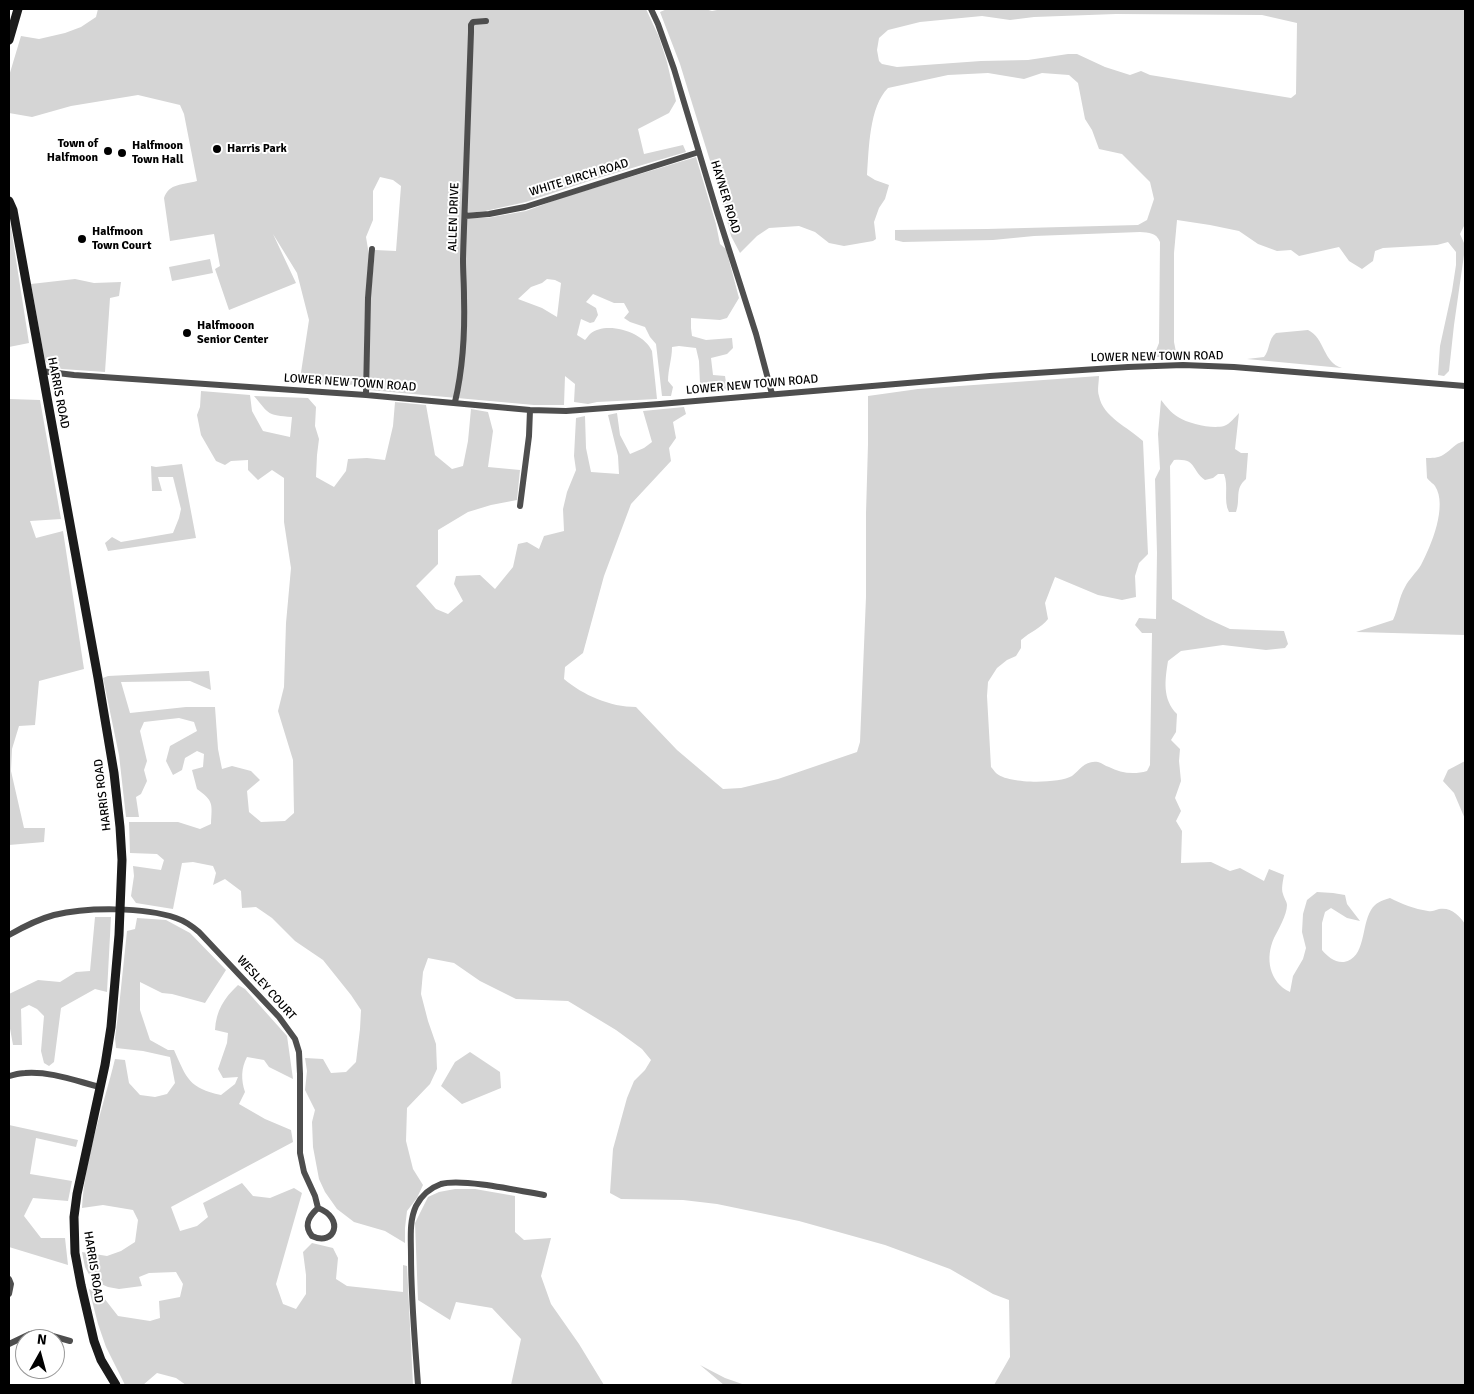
<!DOCTYPE html>
<style>
body{margin:0}
#map{position:relative;width:1474px;height:1394px;overflow:hidden;background:#fff;font-family:Signika,sans-serif}
canvas{display:block}
.frame{position:absolute;inset:0;border:10px solid #000;pointer-events:none}
.north{position:absolute;left:15px;top:1329px;width:50px;height:50px;box-sizing:border-box;background:#fff;border:1px solid #999;border-radius:50%;rotate:7deg;font-size:14px;font-weight:700;line-height:20px;text-align:center;color:#000}
.north::after{content:'';display:block;margin:auto;width:18px;height:22px;background:#000;clip-path:polygon(50% 0,100% 100%,50% 72%,0 100%)}
</style>
<div id="map">
<canvas width="1474" height="1394"></canvas>
<div class="frame"></div>
<div class="north">N</div>
</div>
<script>
const context = document.querySelector('canvas').getContext('2d');
context.lineJoin = 'round';
function paint(path, color) { context.fillStyle = color; context.fill(path, 'evenodd'); }
function trace(path, color, width, dash) { context.strokeStyle = color; context.lineWidth = width; context.lineCap = dash ? 'butt' : 'round'; context.setLineDash(dash || []); context.stroke(path); }
function drawText(font, color, halo, rows, align = 'center') {
  context.font = font + ' Signika,sans-serif'; context.lineWidth = 4; context.setLineDash([]); context.textBaseline = 'middle'; context.strokeStyle = halo; context.fillStyle = color; for (const [text, x, y, turn = 0] of rows) {
    context.save(); context.translate(x, y); context.rotate((+turn || 0) * Math.PI / 180); context.textAlign = isNaN(turn) ? turn : align; if (halo) context.strokeText(text, 0, 0); context.fillText(text, 0, 0); context.restore();
  }
}
paint(new Path2D(`
 M98,9H646L659,37L667,62L676,101L669,113L638,129L644,154L683,145L686,152L595,179L526,202L485,211L468,213L471,218H487L526,211L561,198L696,157L716,224L720,244L726,249L739,298L727,318L720,320L691,318V328L692,336L706,340L732,338L733,348L727,354L711,358L713,375L725,376L727,389L715,390L700,384L699,361L696,348L679,346L672,347C672,359 668,369 668,381L673,387L671,396H662L656,344L650,337L645,327L630,322L624,318L629,312L624,303H614L593,294L586,302L596,308L598,315L594,322L590,323L581,319L577,335L585,340C587,338 588,336 590,334C606,320 644,332 652,351L657,399L597,402L588,404L574,402L575,384L565,376L564,405H534L369,390L370,303L375,250L396,251L401,186L393,180L380,177L373,191V220L366,237L369,255L365,304L364,381L359,385L307,383L300,379L309,320L297,273L273,234L296,283L229,310L215,269L220,266L214,234L170,241L164,198C169,183 183,185 197,181L184,114L180,105L138,95L71,106L32,117L9,113V76L21,36L39,39L65,33L81,27L96,17ZM547,279L555,280L561,283L557,317L542,308L518,299L531,287L542,283Z
 M667,9H705L712,11L722,9H1465V224L1460,234L1464,243L1465,248L1454,325L1449,371L1444,376L1438,375L1440,346L1452,291L1456,265V252L1448,242L1437,245L1383,248L1375,251L1373,261L1362,269L1349,261L1339,247L1299,256L1291,250L1277,251L1258,244L1239,231L1210,225L1177,220L1174,253V342L1176,352L1182,356L1187,357H1146L1155,353L1159,343L1160,242C1156,232 1149,233 1140,232L1034,236L993,240L903,242L895,240V230L987,229L1138,225L1147,220L1154,199L1150,182L1122,154L1099,149L1092,130L1085,119L1078,83L1069,75L1042,73L1024,79L988,73L948,75L888,88C869,107 869,149 867,175L875,180L889,185L885,199L879,208L874,222L876,239L873,241L844,246L829,243L815,232L799,226L769,228L757,236L740,253L731,236L717,183L692,103L680,64L660,12ZM1116,14L1262,15L1297,23L1296,94L1291,98L1150,75L1141,71L1130,75L1105,67L1077,54H1068L1028,60L981,61L897,67L882,64L879,61L877,50L879,38L888,30L920,22L982,16L1010,20L1034,17Z
 M9,215L29,343L9,347Z
 M210,259L213,273L172,281L169,267Z
 M75,279L94,283L121,282L119,296L110,298L105,372L62,369L52,367L45,361L31,284Z
 M1308,330C1325,338 1323,363 1342,368L1247,359L1264,357C1270,350 1268,339 1276,333Z
 M1099,376C1099,382 1097,390 1099,396C1103,417 1128,427 1143,441L1148,554L1139,563L1135,576L1136,597L1122,600L1098,595L1055,577L1045,603L1048,619C1041,628 1030,632 1021,640V648L1016,656L1007,660L997,668L988,682L987,696L991,767C993,769 994,771 996,773C1007,784 1058,784 1072,776C1080,770 1085,760 1098,762C1102,763 1105,766 1109,767C1120,773 1134,775 1147,771L1150,765L1152,633H1142L1135,625L1139,618L1156,619L1157,553L1155,479L1160,469L1158,434L1161,400C1166,406 1171,413 1178,417C1189,424 1212,429 1224,426C1230,424 1235,417 1239,413L1235,449L1241,453H1248L1246,479C1234,489 1241,499 1236,512H1229C1223,501 1229,486 1224,474H1218L1213,478L1205,480C1191,470 1197,458 1174,460L1170,466L1172,599L1206,618L1230,629L1284,631L1288,644L1285,648L1266,650L1223,645L1181,651L1168,661C1165,680 1162,699 1177,714L1176,732L1171,740L1180,749L1179,761L1181,781L1175,798L1181,811L1176,821L1182,831L1181,863L1211,862L1230,871L1240,868L1264,881L1269,869L1284,875C1283,881 1281,889 1283,894C1284,898 1287,902 1287,905C1287,915 1278,930 1274,938C1265,958 1269,982 1290,992L1293,976L1303,959L1306,948L1302,932L1303,914L1307,900L1317,892L1333,893L1345,895L1347,904L1360,921L1347,918L1331,908L1325,912L1322,923V950C1327,956 1335,963 1344,962C1366,958 1361,926 1371,910C1376,902 1381,901 1390,898C1402,904 1414,909 1428,911C1432,912 1435,910 1439,909C1451,907 1459,915 1465,924V1385H994L1010,1357L1009,1300L993,1294L950,1269L885,1245L799,1221L717,1204L683,1200L621,1199L610,1193L613,1149L627,1098L634,1081L645,1070L651,1060L642,1049L616,1030L568,1001L516,999L480,981L454,963L428,958L423,972L421,994L428,1021L436,1044L437,1069L430,1084L407,1108L406,1141L413,1169L423,1185L417,1198L407,1211L405,1228V1243L385,1231L354,1222L337,1209L325,1192L319,1179L313,1147L312,1122L315,1110L305,1090L307,1071L305,1058L323,1059L331,1073L346,1072L356,1062L360,1029L361,1010L351,995L323,960L295,941L272,918L256,907L242,908L241,891L225,879L213,885L216,873L213,866L193,862L182,863L173,909L136,903L131,896L134,876L133,866L161,870L164,860L157,854L130,853L129,822H178L200,829L211,824C212,804 214,801 197,789L192,770L203,767L204,754L197,751L185,758L182,770L173,775L166,761L170,746L197,731L194,722L179,718L144,722L140,731L147,761L144,770L147,781L141,794L136,797L139,817H126L119,755L103,678L108,676L209,671L211,690L190,681L121,682L130,713L186,707H215L218,749L222,769L232,766L251,771L260,780L247,791L249,812L261,822L285,821L294,813L293,760L278,711L284,687L286,623L291,568L284,522V478L272,470L258,480L248,470V460L231,461L225,465L216,461L201,435L197,415L200,407L201,391L250,395L252,411L263,431L290,437L292,417C267,415 270,415 254,396L308,398L316,407L315,426L319,439L317,455L316,477L334,487L346,471L348,459L367,458L385,460L393,426L395,402L426,405L435,455L452,469L463,466L468,441L471,409L488,412L493,431L488,467L520,470L517,500L491,505L468,512L438,530V564L416,586L436,609L448,614L463,601L454,584L456,576L480,575L495,589L513,567L518,544L527,542L539,549L544,536L564,531L563,509L567,492L576,470L574,456L576,418L585,416L586,448L591,472L619,474L618,456L608,415L617,413L620,435L630,454L644,448L652,442L643,411L684,407L686,414L673,422L676,438L669,448L671,461L631,504L604,576L583,653L565,667L564,679C583,695 610,707 636,707L677,750L723,789L741,788L778,779L857,752L860,742L866,597V513L868,444V396L918,389Z
 M9,399L40,400L61,519L30,521L36,538L63,531L84,669L39,681L35,725L19,726L12,749L11,771L24,828H45L44,842L9,845Z
 M1465,441V635L1356,632L1393,620C1398,610 1399,597 1405,587C1409,579 1416,573 1421,565C1431,546 1448,506 1435,486C1434,484 1429,481 1427,478L1426,458C1432,458 1438,458 1443,455C1453,449 1453,444 1465,441Z
 M182,464L196,538L108,551L105,543L112,537L121,542L173,533L179,518L181,509L173,477H158L162,491H152L151,466L156,467Z
 M1465,761V819L1454,793L1443,781L1448,770Z
 M95,917H111L107,992L95,989L61,1008L54,1062L49,1066L44,1063L41,1051L44,1016L37,1009L29,1005L21,1009L22,1045H13L9,1023L10,1011H9V994L38,980L60,982L76,972L90,971Z
 M137,918L166,920L190,933L226,970L205,1003L172,994L162,993L140,982V1010L150,1040L168,1050H174C187,1079 189,1088 221,1095L235,1084L238,1077L223,1078L218,1069L227,1043L228,1033L215,1030C216,1011 224,998 238,985L245,989L287,1036L293,1079L269,1067L264,1060L247,1057C241,1068 241,1080 245,1092L239,1104L265,1119L291,1130L293,1142L171,1207L180,1231L197,1226L208,1217L203,1203L242,1183L253,1196L270,1198L294,1188L302,1193L276,1284L283,1304L296,1309L306,1294V1275L303,1252L312,1243L333,1248L338,1258L336,1279L347,1286L403,1292V1265L407,1266L413,1385H186L176,1378L157,1373L143,1385H125L106,1347L98,1324L89,1289L104,1298L118,1316L150,1321L160,1318L159,1301L180,1297L183,1284L176,1272L149,1273L139,1277L142,1286L119,1289L108,1287L92,1280L85,1267L82,1252L107,1256L121,1251L135,1242L138,1220L133,1210L103,1205L82,1208C85,1157 103,1108 115,1059L125,1060L129,1083L140,1095L155,1097L167,1094L175,1083L170,1057L143,1051L116,1048L115,1038L119,1007L127,931L135,929Z
 M470,1052L500,1072L501,1088L462,1104L441,1086L455,1062Z
 M9,1125L78,1140L76,1147L36,1138L30,1174L72,1181L68,1201L33,1198L24,1216L41,1238H65L68,1265L9,1247Z
 M455,1189H475L515,1196V1232L524,1240L551,1238L541,1276L551,1304L579,1344L604,1385H511L521,1339L492,1308L456,1302L450,1320L418,1300L415,1223L428,1197L439,1192Z
 M700,1365L725,1378L745,1385H724Z`), '#d5d5d5');
trace(new Path2D(`
 M651,9L658,24L674,69L717,212L756,334L772,394
 M465,216L489,214L525,207L699,152
 M41,371L74,375L366,395L530,410L566,411L660,404L990,376L1128,367L1183,365L1234,367L1465,386
 M366,395L368,298L372,249
 M455,402C463,368 465,332 464,297C464,284 463,272 463,259C465,183 469,107 471,32V25L473,22L486,21
 M520,506L529,436L530,410
 M9,935C23,927 39,919 54,915C87,907 144,907 176,918C185,921 192,926 199,932L279,1017L295,1039L299,1052L300,1074V1153L304,1172L315,1196L318,1208C345,1218 335,1247 312,1236C303,1225 309,1216 318,1208
 M9,1076C14,1075 19,1073 25,1073C50,1071 76,1081 100,1087
 M9,1279L11,1284L9,1294
 M9,1344L30,1334L42,1333L70,1341
 M418,1385C415,1342 411,1299 411,1255C411,1239 409,1221 416,1206C421,1196 430,1188 441,1184C462,1178 521,1191 544,1195`), '#4e4e4e', 6);
trace(new Path2D(`
 M9,40L18,9
 M9,201L13,210L98,678L114,773L120,827L122,860L119,935L111,1027L105,1065L77,1194L74,1217L75,1253L81,1285L94,1341L101,1360L116,1385`), '#1b1b1b', 9);
for (const [x, y, r, color] of [
 [217,149,5,"#000"],
 [108,151,5,"#000"],
 [122,153,5,"#000"],
 [82,239,5,"#000"],
 [187,333,5,"#000"]
]) { const dot = new Path2D(); dot.arc(x, y, r, 0, 2 * Math.PI); context.fillStyle = color; context.fill(dot); trace(dot, '#fff', 2); }
drawText('bold 12px', '#000', '#fff', [
 ["Town of",98,144,"right"],
 ["Halfmoon",98,158,"right"],
 ["Halfmoon",132,146],
 ["Town Hall",132,160],
 ["Harris Park",227,149],
 ["Halfmoon",92,232],
 ["Town Court",92,246],
 ["Halfmooon",197,326],
 ["Senior Center",197,340]
], 'left');
drawText('12px', '#000', '#fff', [
 ["WHITE BIRCH ROAD",579,178,-17],
 ["HAYNER ROAD",725,197,73],
 ["ALLEN DRIVE",454,217,-88],
 ["LOWER NEW TOWN ROAD",1157,357,-1],
 ["LOWER NEW TOWN ROAD",350,383,4],
 ["LOWER NEW TOWN ROAD",752,385,-5],
 ["HARRIS ROAD",58,393,79],
 ["HARRIS ROAD",103,795,-97],
 ["WESLEY COURT",266,988,48],
 ["HARRIS ROAD",93,1267,81]
]);
</script>
